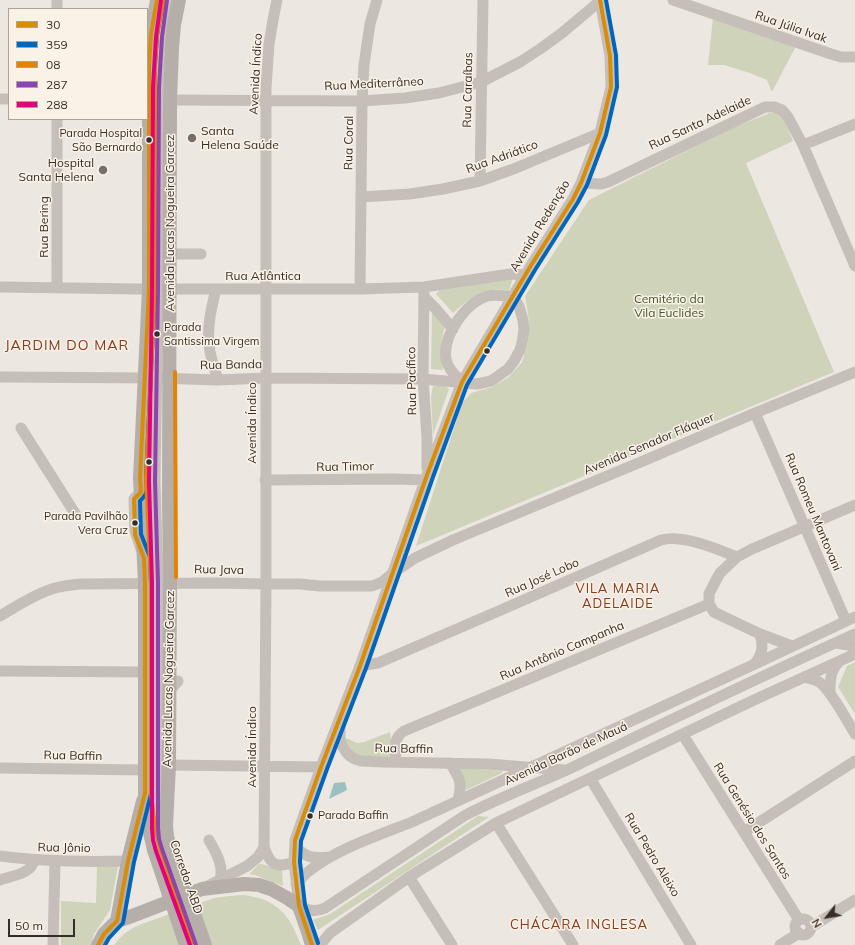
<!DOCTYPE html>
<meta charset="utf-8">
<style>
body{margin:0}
#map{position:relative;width:855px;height:945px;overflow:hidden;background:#ede7e1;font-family:Mulish,sans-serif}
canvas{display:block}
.legend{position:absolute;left:8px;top:8px;width:140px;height:112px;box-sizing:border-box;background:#faf2e7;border:1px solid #aca39a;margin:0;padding:5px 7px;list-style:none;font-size:12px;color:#372d27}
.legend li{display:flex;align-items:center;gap:8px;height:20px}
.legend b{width:20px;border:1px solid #aca39a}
.north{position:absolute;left:807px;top:897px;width:40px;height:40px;-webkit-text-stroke:3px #faf2e7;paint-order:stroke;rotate:239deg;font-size:11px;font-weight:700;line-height:16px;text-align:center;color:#372d27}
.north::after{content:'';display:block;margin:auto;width:14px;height:18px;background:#372d27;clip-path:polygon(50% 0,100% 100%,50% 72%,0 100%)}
.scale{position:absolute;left:8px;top:919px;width:67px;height:18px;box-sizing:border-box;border:2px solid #372d27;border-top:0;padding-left:5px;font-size:12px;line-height:14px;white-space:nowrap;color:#372d27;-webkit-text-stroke:3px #faf2e7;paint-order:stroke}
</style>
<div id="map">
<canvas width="855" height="945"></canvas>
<ul class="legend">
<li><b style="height:5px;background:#d78d08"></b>30</li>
<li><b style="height:5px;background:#0065bd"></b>359</li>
<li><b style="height:5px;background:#e18406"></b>08</li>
<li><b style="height:5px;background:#8e44ad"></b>287</li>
<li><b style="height:5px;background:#e5007d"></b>288</li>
</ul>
<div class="north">N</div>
<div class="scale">50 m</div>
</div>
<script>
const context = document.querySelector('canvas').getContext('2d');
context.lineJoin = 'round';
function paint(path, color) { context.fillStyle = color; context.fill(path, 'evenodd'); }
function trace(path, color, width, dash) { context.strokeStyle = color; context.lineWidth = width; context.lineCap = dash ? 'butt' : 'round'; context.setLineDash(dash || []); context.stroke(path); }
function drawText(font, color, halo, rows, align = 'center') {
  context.font = font + ' Mulish,sans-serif'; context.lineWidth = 3; context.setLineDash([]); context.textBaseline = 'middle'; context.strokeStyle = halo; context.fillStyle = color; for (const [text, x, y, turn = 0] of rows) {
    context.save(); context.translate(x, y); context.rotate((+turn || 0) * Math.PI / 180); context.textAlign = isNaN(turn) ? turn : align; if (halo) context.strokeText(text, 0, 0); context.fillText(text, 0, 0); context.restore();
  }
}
paint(new Path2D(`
 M713,18L796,46L772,92L767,80L750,73L724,65H708Z
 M770,113H778L783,117L793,141L746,163L834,372L416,546L462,403L471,393L492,387L509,377L522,362L528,343L529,320L525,296L589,200L730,129Z
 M504,278H513L509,291C504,290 498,289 493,290C476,293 465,302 453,313L436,294L440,290Z
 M432,312L445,326C440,343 440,352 443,370L431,369Z
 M444,385L449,389L433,435L431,397L433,386Z
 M855,662V714L838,687L847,666Z
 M390,732L394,761L357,758L343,742L346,738L357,743L364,742Z
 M457,767L502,771V773L466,790Z
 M478,816L489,817L318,930L313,920L330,914Z
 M259,864C266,863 273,870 282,869L283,886L255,875L249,874Z
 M97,866H118L110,910L94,934L91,945H61V901L96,903Z
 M244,895C250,896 257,897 262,899C285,908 292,923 301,945H114C123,934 129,929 142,924L214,898L229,896Z`), '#ced3ba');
paint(new Path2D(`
 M345,782L347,790L329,799L334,783Z`), '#9cbfbf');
trace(new Path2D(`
 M57,0V9
 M600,0L610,56L611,87L600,133L581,183L573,199L530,267L462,382L427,475L360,666L321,767L295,840L294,862L299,906C309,910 314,913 325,908L464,816C498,798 534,785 569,769C664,723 759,677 855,634
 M673,0L831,54L841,57H855
 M0,99H9
 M170,100L362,101L405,98L439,93L481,82L520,62L540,49L562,33L600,1L602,0
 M803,145L855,124
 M480,181L483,0
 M581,183L601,184L608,182L765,107H774L782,110L788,117L803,145L855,266
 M361,197L410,194L443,189L480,181L516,168L600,133
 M170,254H201
 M0,287L139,289H360L424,287L510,274L525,275
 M424,287L423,379L427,437V468
 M57,288V119
 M216,289C211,309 206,330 210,352C212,361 215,370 218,380
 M360,289L362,101L364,65L370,24L377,0
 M425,298L436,309L453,329
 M0,377L156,378L218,380L265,378L423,379L477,384L491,381L508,369L514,361L520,350L522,343L524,330L523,320L519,306L513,297C504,296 496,294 488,296C466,302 442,336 446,359C448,369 455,375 462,382
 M755,413L846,621
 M21,428L76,515
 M265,480L393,479L426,480
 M141,492L134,499L135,531L141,549
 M0,616C17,606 33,595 52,589C61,586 70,585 80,584L217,583L266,584H300L320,586H372L382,582L393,573L415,558L453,540L648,459L755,413L855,372
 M836,643L855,646
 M792,646L760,634L720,615L714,612L709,604V594L715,582L720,573L737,557L752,549L855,505
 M755,664C762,653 764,648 760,634
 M360,666L378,663L501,610L661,540C682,534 717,549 737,557
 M0,671L146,672
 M804,677C809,678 814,679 819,682C831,690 847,721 855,734
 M170,690L178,681
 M830,693C830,681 830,670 840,661
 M340,725V741L343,747L346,752L350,756L355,759L361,761L383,762L488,764L564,770
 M683,735L799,920
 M396,762C396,749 392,739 404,731L709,604
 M450,763C459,777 463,783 458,800
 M169,765L321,767
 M0,768L145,770
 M590,778L691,945
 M496,823L573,945
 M744,832L855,761
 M209,840C216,853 224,865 220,880
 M264,847C270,864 275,869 294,862
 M295,847C309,859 312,858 330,857
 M162,849L159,839L158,828V583L155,481L158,289L159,87L162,37L167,0
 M0,856C43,862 85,862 128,861
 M409,877L452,945
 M0,880C11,876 32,874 34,860
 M296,884C300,880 304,875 309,871C337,849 379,835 412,822L755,664L855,617
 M208,886L247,866L258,857L264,847L266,584V88L269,44L273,20L277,0
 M795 927a8 8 0 1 1 16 0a8 8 0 1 1-16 0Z
 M811,927L855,900
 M53,945L55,862
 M320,945L330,933L371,904L409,877L496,823L754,700L855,654
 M780,945L799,933`), '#c6bfb9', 11);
trace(new Path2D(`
 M170,846L167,837L166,826L169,765L170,583L169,501L170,100L172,48L174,25L179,0
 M154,850L149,829L145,793V583L140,478L149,289V65L151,34L157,0
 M117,921L128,861L143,801
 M98,945L104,934L117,921L132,916L202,889L244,884L259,885L271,889L287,898L299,906L308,932L312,945`), '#b5aea9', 14);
trace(new Path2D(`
 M162,849L196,945`), '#c6bfb9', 11);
trace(new Path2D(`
 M170,846L205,945
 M154,850L186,945`), '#b5aea9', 14);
trace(new Path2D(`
 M98,945L104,934L117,921L128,861L145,793V583L144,558L135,535L134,499L141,492L140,478L149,289V65L151,34L157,0
 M312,945L299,906L294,862L295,840L321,767L360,666L427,475L462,382L530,267L573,199L581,183L600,133L611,87L610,56L600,0`), '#d78d08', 4);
trace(new Path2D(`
 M318,943L305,905L300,862L301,841L327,769L366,668L433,477L467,385L535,270L578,202L587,185L606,135L617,87L616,55L606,0
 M105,945L109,938L123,923L134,862L151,794V583L150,557L141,534L140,501C149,492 147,490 146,478L155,289V65L157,35L163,1`), '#0065bd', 4);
trace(new Path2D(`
 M163,1L157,35L155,65V289L146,478L151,583V793L155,828L160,848L192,943
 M175,372L176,577`), '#e18406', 4);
trace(new Path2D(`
 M167,0L162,37L159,87L158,289L155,481L158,583V828L159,839L162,849L196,945`), '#8e44ad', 4);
trace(new Path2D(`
 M161,0L156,37L153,87L152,289L149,481L152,583V828L153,840L156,851L190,945`), '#e5007d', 4);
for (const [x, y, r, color] of [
 [192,138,5,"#776e68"],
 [149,140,3.5,"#372d27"],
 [103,170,5,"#776e68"],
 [157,334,3.5,"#372d27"],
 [487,351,3.5,"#372d27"],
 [149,462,3.5,"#372d27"],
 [135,523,3.5,"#372d27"],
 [310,816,3.5,"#372d27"]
]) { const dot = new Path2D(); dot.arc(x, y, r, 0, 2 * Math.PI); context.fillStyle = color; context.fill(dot); trace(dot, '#faf2e7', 1.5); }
drawText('11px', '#372d27', '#faf2e7', [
 ["Parada Hospital",142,134],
 ["São Bernardo",142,148],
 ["Parada",164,328,"left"],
 ["Santissima Virgem",164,342,"left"],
 ["Parada Pavilhão",128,517],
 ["Vera Cruz",128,531],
 ["Parada Baffin",318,816,"left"]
], 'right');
drawText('12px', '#372d27', '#faf2e7', [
 ["Rua Júlia Ivak",791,27,19],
 ["Avenida Índico",256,74,-87],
 ["Rua Mediterrâneo",374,84,-3],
 ["Rua Caraíbas",468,90,-89],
 ["Rua Santa Adelaide",700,123,-25],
 ["Rua Coral",349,143,-89],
 ["Rua Adriático",502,157,-20],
 ["Avenida Lucas Nogueira Garcez",170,223,-90],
 ["Avenida Redenção",540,226,-59],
 ["Rua Bering",44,227,-90],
 ["Rua Atlântica",263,276],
 ["Rua Banda",231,365,-1],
 ["Rua Pacífico",412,381,-91],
 ["Avenida Índico",252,423,-90],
 ["Avenida Senador Fláquer",649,444,-23],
 ["Rua Timor",345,467,-1],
 ["Rua Romeu Mantovani",813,512,67],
 ["Rua Java",219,570,1],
 ["Rua José Lobo",542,578,-24],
 ["Rua Antônio Campanha",562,651,-23],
 ["Avenida Lucas Nogueira Garcez",169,679,-89],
 ["Avenida Índico",252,747,-90],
 ["Rua Baffin",404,749,1],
 ["Avenida Barão de Mauá",566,754,-25],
 ["Rua Baffin",73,756,1],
 ["Rua Genésio dos Santos",752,821,58],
 ["Rua Jônio",64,848,1],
 ["Rua Pedro Aleixo",652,855,59],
 ["Corredor ABD",186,877,71]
]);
drawText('12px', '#372d27', '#faf2e7', [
 ["Santa",201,131],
 ["Helena Saúde",201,145],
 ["Hospital",94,163,"right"],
 ["Santa Helena",94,177,"right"]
], 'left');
drawText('12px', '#45572a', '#faf2e7', [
 ["Cemitério da",669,299],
 ["Vila Euclides",669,313]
]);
context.letterSpacing = '1px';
drawText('13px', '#8a391d', '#faf2e7', [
 ["VILA MARIA",618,589],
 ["ADELAIDE",618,604],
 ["CHÁCARA INGLESA",579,925]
]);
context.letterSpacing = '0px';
context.letterSpacing = '1px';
drawText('14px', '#8a391d', '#faf2e7', [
 ["JARDIM DO MAR",67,346]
]);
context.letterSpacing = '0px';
</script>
